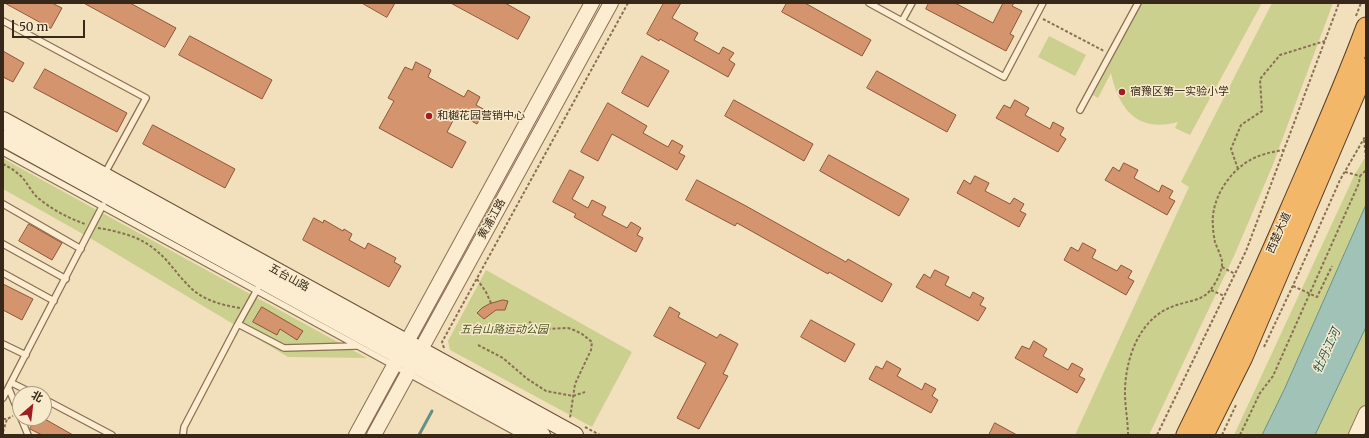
<!DOCTYPE html>
<meta charset="utf-8">
<style>
body{margin:0}
#map{position:relative;width:1369px;height:438px;overflow:hidden;background:#f2e0bc;font-family:Merriweather,"Noto Sans SC",serif}
canvas{display:block}
.frame{position:absolute;inset:0;border:4px solid #38281a;pointer-events:none}
.north{position:absolute;left:12px;top:386px;width:40px;height:40px;box-sizing:border-box;background:#f8eacc;border:1px solid #ab9c85;border-radius:50%;rotate:28deg;font-size:11px;font-weight:700;line-height:16px;text-align:center;color:#38281a}
.north::after{content:'';display:block;margin:auto;width:14px;height:18px;background:#9f1e24;clip-path:polygon(50% 0,100% 100%,50% 72%,0 100%)}
.scale{position:absolute;left:12px;top:20px;width:73px;height:18px;box-sizing:border-box;border:2px solid #38281a;border-top:0;padding-left:5px;font-size:12px;line-height:14px;white-space:nowrap;color:#38281a;-webkit-text-stroke:3px #f8eacc;paint-order:stroke}
</style>
<div id="map">
<canvas width="1369" height="438"></canvas>
<div class="frame"></div>
<div class="north">北</div>
<div class="scale">50 m</div>
</div>
<script>
const context = document.querySelector('canvas').getContext('2d');
context.lineJoin = 'round';
function paint(path, color) { context.fillStyle = color; context.fill(path, 'evenodd'); }
function trace(path, color, width, dash) { context.strokeStyle = color; context.lineWidth = width; context.lineCap = dash ? 'butt' : 'round'; context.setLineDash(dash || []); context.stroke(path); }
function drawText(font, color, halo, rows, align = 'center') {
  context.font = font + ' Merriweather,"Noto Sans SC",serif'; context.lineWidth = 3; context.setLineDash([]); context.textBaseline = 'middle'; context.strokeStyle = halo; context.fillStyle = color; for (const [text, x, y, turn = 0] of rows) {
    context.save(); context.translate(x, y); context.rotate((+turn || 0) * Math.PI / 180); context.textAlign = isNaN(turn) ? turn : align; if (halo) context.strokeText(text, 0, 0); context.fillText(text, 0, 0); context.restore();
  }
}
paint(new Path2D(`
 M1142,3H1262L1190,135L1175,128L1178,122C1138,133 1119,110 1111,73L1098,98L1093,95Z
 M1272,3H1333L1272,167L1234,256L1149,435H1075L1189,187L1181,182Z
 M1049,36L1086,55L1075,76L1038,57Z
 M1366,156V204L1284,390L1262,435H1234L1355,174Z
 M3,158L11,163L367,358L288,357L90,238L3,189Z
 M486,270L632,352L592,427L450,350L448,341Z
 M1366,327V427L1362,435H1315Z`), '#cbd08f');
const water = new Path2D(`
 M1366,205V327L1315,435H1262L1284,390Z`);
paint(water, '#a0c2b7');
trace(water, '#679085', 1);
trace(new Path2D(`
 M419,435L432,411`), '#679085', 3);
const building = new Path2D(`
 M5,3H52L62,8L51,28Z
 M84,3H130L176,28L165,47Z
 M362,3H395L387,17Z
 M451,3H505L530,17L518,39Z
 M664,3H681L672,18L698,33L694,40L719,54L723,47L734,53L729,60L735,64L728,77L660,39L659,41L647,34Z
 M787,3H805L871,40L862,56L782,12Z
 M929,3H955L993,23L1003,3H1014L1012,6L1022,11L1010,34L1014,36L1006,51L926,9Z
 M190,36L272,80L262,99L179,55Z
 M3,51L24,63L13,82L3,77Z
 M642,56L669,71L648,107L622,93Z
 M416,62L431,70L428,77L464,97L468,90L480,97L476,105L485,110L477,124L457,113L447,132L466,142L452,168L379,128L394,101L388,98L405,67L412,70Z
 M45,69L127,113L117,132L34,88Z
 M877,71L956,115L947,132L867,88Z
 M734,100L813,144L804,161L725,116Z
 M1015,100L1029,108L1025,115L1050,129L1053,122L1064,128L1060,135L1066,139L1058,152L996,118L1004,105L1010,108Z
 M608,103L647,126L643,133L668,147L672,140L683,146L679,153L685,156L677,170L612,134L598,161L581,152Z
 M153,125L235,169L225,188L143,144Z
 M829,155L909,199L899,216L820,171Z
 M1124,163L1138,170L1134,178L1159,192L1162,185L1173,191L1169,198L1175,201L1167,215L1105,180L1113,167L1119,171Z
 M570,170L584,177L572,199L588,208L592,200L606,207L602,215L627,228L631,222L641,228L637,235L643,238L636,252L574,217L576,214L553,202Z
 M975,176L989,183L985,191L1010,204L1014,198L1024,204L1020,211L1026,214L1019,227L957,193L964,180L970,184Z
 M697,180L746,206L846,262L848,259L892,284L882,302L829,272L828,274L737,223L735,226L686,200Z
 M314,218L323,223L324,220L343,231L344,229L352,234L349,240L365,249L368,243L396,258L394,262L401,266L389,287L303,240Z
 M29,224L62,243L52,260L19,241Z
 M1083,243L1096,250L1092,258L1117,271L1121,265L1132,271L1128,278L1134,281L1126,295L1064,260L1071,247L1078,251Z
 M935,270L949,277L945,285L970,298L973,292L984,298L980,305L986,308L978,321L916,287L924,274L930,278Z
 M3,284L33,299L22,320L3,310Z
 M503,300L508,301L505,310H496L484,319L477,313L482,308L489,304Z
 M262,307L303,331L297,340L280,329L277,335L253,322Z
 M670,307L680,313L678,317L717,338L720,334L738,344L723,374L728,376L699,429L677,418L706,363L654,336Z
 M811,320L855,344L845,362L801,337Z
 M1034,341L1047,349L1043,356L1068,370L1072,363L1083,369L1079,376L1085,379L1077,393L1015,358L1022,346L1029,349Z
 M887,361L901,369L897,376L922,390L925,383L936,389L932,396L938,400L931,413L869,379L876,366L882,369Z
 M36,418H43L73,435H42L30,429Z
 M995,423L1017,435H989Z`);
paint(building, '#d4946e');
trace(building, '#8c5638', 1);
const service = new Path2D(`
 M869,3L1004,77L1043,3
 M3,21L146,98L104,175
 M902,21L912,3
 M1080,110L1138,3
 M3,152L521,435
 M3,204L81,249
 M3,244L66,279
 M3,273L54,301
 M258,288L238,324L284,348L356,346
 M3,344L26,355
 M12,383L34,394
 M9,389L20,416
 M3,398L103,205
 M44,399L112,435
 M21,418L28,435
 M183,435L184,427L238,324`);
const tertiary = new Path2D(`
 M356,435L592,3
 M374,435L611,3
 M1356,435L1366,413`);
const secondary = new Path2D(`
 M3,120L575,435
 M3,138L542,435`);
const trunk = new Path2D(`
 M1186,435C1223,360 1257,285 1290,209C1316,149 1343,89 1366,27
 M1204,435L1243,357L1366,68`);
trace(service, '#8b6f54', 8);
trace(tertiary, '#8b6f54', 16);
trace(secondary, '#6c5037', 18);
trace(trunk, '#573d29', 21);
trace(new Path2D(`
 M1356,16L1361,3
 M1043,19L1104,51
 M1364,140L1366,158
 M3,164C11,168 20,174 25,181C29,186 32,192 36,196C49,208 68,218 85,224
 M1238,169L1231,149L1241,125L1262,111L1260,79L1280,55L1325,41
 M1345,172L1360,176L1366,170
 M98,228C117,231 138,236 153,248C167,258 175,272 187,284C200,299 220,305 240,308
 M1222,267L1235,274
 M477,279L486,292L491,303
 M1293,286L1317,297L1332,266
 M1211,290L1224,296
 M529,322L545,329L568,328L574,330L582,334L592,342L591,350L575,384L570,418
 M478,345L503,358L526,378L546,391L573,396L585,392
 M1264,347L1296,279L1340,180L1366,135
 M444,348L442,342L628,3
 M3,419H7L13,416
 M585,427L600,435
 M3,432L7,419
 M1128,435C1128,421 1125,407 1125,393C1125,359 1139,318 1174,306C1186,301 1204,301 1211,289C1216,283 1223,270 1222,261C1221,255 1217,248 1215,242C1214,237 1213,231 1213,227C1210,200 1229,171 1252,159C1262,154 1272,152 1283,150
 M1157,435L1246,251L1339,3
 M1222,435L1236,405
 M1240,435L1260,393L1273,376L1359,183L1360,176`), '#8b6f54', 2, [3, 2]);
trace(service, '#fcedd0', 5.5);
trace(tertiary, '#fcedd0', 14);
trace(secondary, '#fcedd0', 16);
trace(trunk, '#f2b769', 19);
for (const [x, y, r, color] of [
 [1122,92,4,"#9f1e24"],
 [429,116,4,"#9f1e24"]
]) { const dot = new Path2D(); dot.arc(x, y, r, 0, 2 * Math.PI); context.fillStyle = color; context.fill(dot); trace(dot, '#f8eacc', 1.5); }
drawText('11px', '#38281a', '#f8eacc', [
 ["宿豫区第一实验小学",1130,92],
 ["和樾花园营销中心",437,116]
], 'left');
drawText('11px', '#38281a', '#f8eacc', [
 ["黄浦江路",492,219,-61],
 ["西楚大道",1279,233,-66],
 ["五台山路",289,278,29]
]);
drawText('italic 11px', '#4b571f', '#f8eacc', [
 ["五台山路运动公园",504,330]
]);
drawText('italic 12px', '#285a55', '#f8eacc', [
 ["牡丹江河",1327,351,-65]
]);
</script>
